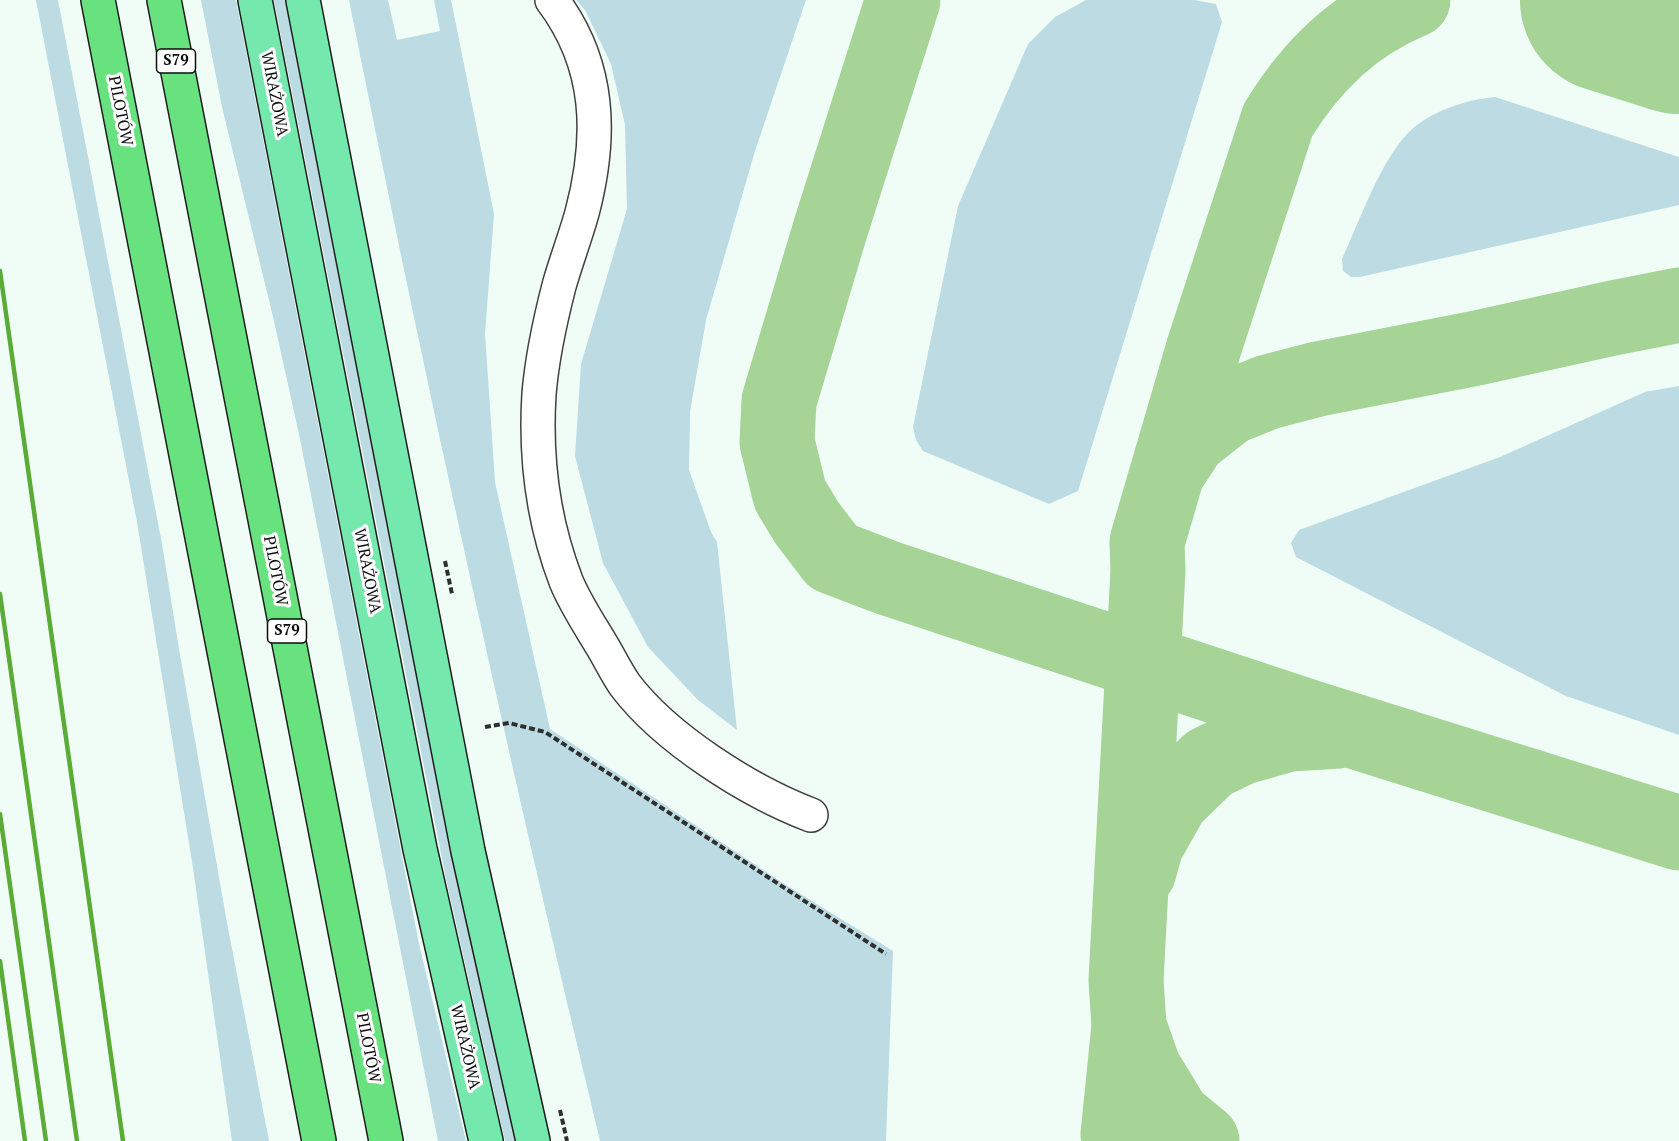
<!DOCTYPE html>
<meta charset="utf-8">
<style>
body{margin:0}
canvas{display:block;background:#effdf6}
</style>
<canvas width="1679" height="1141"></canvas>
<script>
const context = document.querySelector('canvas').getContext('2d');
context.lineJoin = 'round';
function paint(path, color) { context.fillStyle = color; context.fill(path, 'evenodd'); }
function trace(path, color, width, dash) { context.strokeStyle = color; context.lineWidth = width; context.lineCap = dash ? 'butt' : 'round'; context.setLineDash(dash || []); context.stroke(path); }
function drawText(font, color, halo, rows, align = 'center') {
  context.font = font + ' "PT Serif",serif'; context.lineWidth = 6; context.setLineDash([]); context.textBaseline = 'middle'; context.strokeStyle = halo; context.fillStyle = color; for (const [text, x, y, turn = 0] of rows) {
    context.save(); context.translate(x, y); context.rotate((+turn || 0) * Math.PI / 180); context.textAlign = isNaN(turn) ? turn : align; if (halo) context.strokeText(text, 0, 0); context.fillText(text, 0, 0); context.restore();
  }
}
paint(new Path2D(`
 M36,0H58L162,544L179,649L227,923L269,1141H232L193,868L137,522Z
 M201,0H236L419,944L466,1141H438L300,439L274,321L222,107Z
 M274,0H285L451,856L516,1141H505L445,874Z
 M349,0H388L397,40L440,31L434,0H451L494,214L485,334L495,482L550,729L786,885L893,951L886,1141H600C509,762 425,382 349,0Z
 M576,0H806L755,151L706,320L690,412L689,470L711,532L717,542L737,730L698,700L648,647L603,563L575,456L581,364L627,209L625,125L611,64L585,10Z
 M1086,0H1194L1216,4L1222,22L1078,491L1049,504L923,451L916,440L913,427L958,206L1028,44L1055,17Z
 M1495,97L1679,157V205L1360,277H1351L1343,271L1342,259C1359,222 1380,162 1408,133C1430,111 1465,100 1495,97Z
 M1679,386V735L1566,696L1296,557L1291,543L1299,530L1500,457L1645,392Z`), '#bcdbe3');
trace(new Path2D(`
 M903,0L830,230L779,401L777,442L790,495L807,523L833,557L888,578L1312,718L1679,833
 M1169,470L1190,438L1228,408L1268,392L1318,379L1477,348L1613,318L1679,305
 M1139,871L1146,845L1172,799L1209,763L1240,748L1289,734L1339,731
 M1120,1141L1118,1135L1129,1026
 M1202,1141L1174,1118L1144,1069L1129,1026L1126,980L1148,571L1147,542L1204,347L1278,120C1312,65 1353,25 1413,0`), '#a5d496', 75);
trace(new Path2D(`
 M1613,0L1679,21`), '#a5d496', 186);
const minor = new Path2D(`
 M552,0C601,65 602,137 582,213C575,238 566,261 559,286C550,321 542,358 539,394C535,458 543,521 566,581C575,603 589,624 601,644C609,657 616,672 625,685C665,738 748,791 811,815`);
const major = new Path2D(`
 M255,0L420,849L486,1141
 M303,0L468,851L533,1141`);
const highway = new Path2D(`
 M98,0L319,1141
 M164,0L386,1141`);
trace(minor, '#404040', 36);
trace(major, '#1e1e1e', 36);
trace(highway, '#1e1e1e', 36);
trace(new Path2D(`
 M445,561L452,594
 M485,727L509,723L545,732L886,954
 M560,1110L567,1141`), '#2f2f2f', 4, [6, 3]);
trace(minor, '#fff', 33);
trace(major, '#74e8ad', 33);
trace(highway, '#67e27f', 33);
trace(new Path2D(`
 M0,271L123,1141
 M0,594L77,1141
 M0,814L46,1141
 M0,961L25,1141`), '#5bac36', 4.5);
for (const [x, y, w] of [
 [176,61,39],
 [287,631,39]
]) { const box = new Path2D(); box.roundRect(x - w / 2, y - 12, w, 24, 4.5); context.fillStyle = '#fff'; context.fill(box); trace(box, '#0d0d0d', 1.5); }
drawText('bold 15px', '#0d0d0d', null, [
 ["S79",176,61],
 ["S79",287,631]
]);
drawText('16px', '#0d0d0d', '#fff', [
 ["WIRAŻOWA",274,94,79],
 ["PILOTÓW",120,111,79],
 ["PILOTÓW",275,571,79],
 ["WIRAŻOWA",367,571,79],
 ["WIRAŻOWA",465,1047,77],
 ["PILOTÓW",368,1048,79]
]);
</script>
